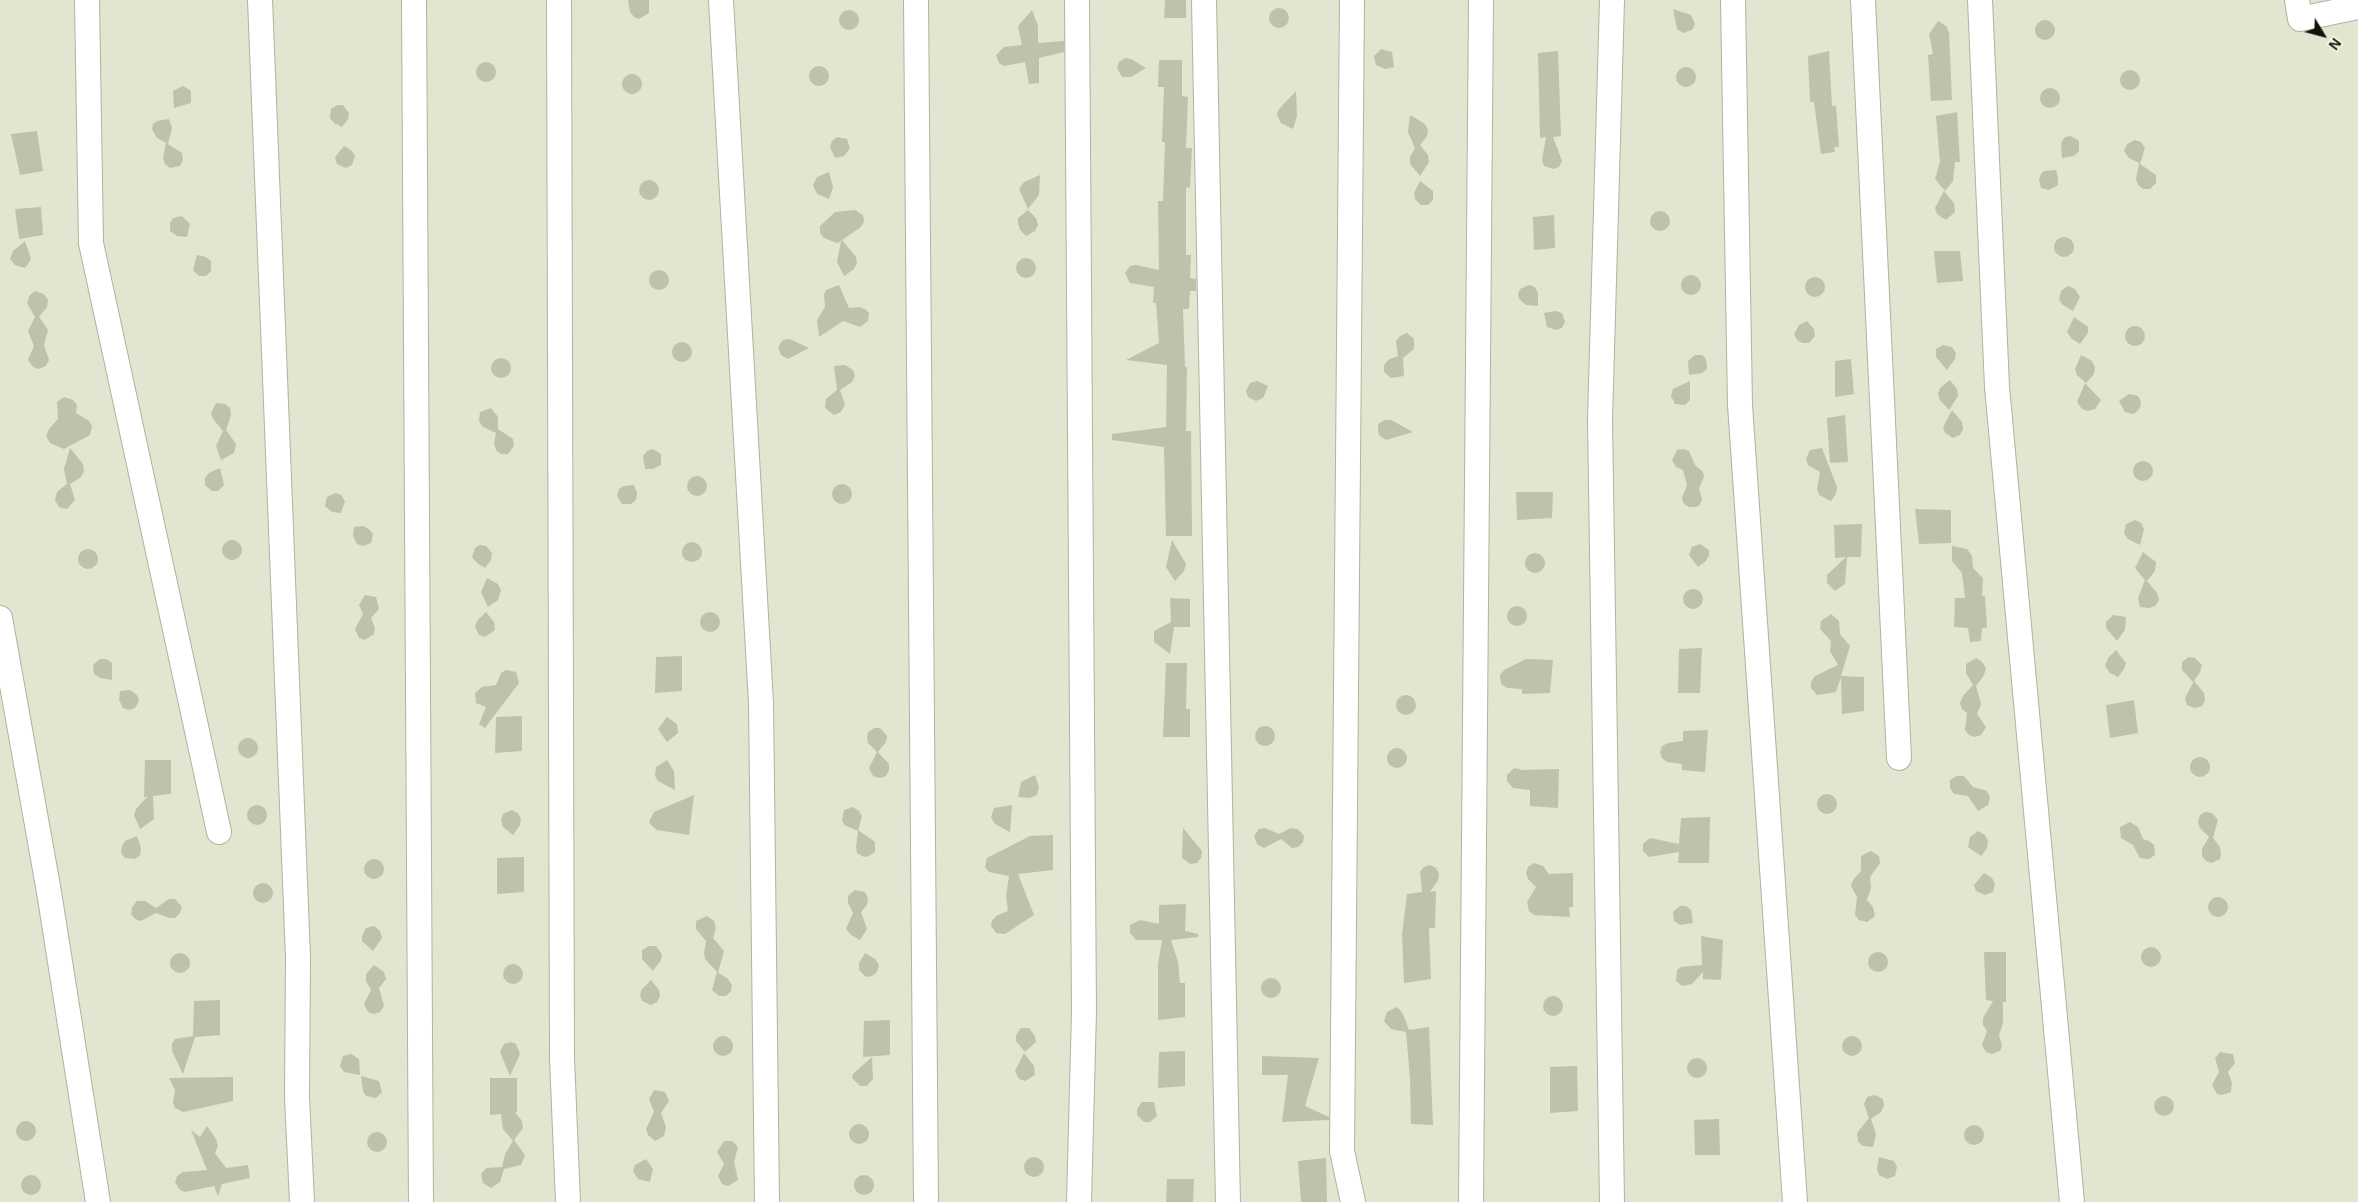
<!DOCTYPE html>
<style>
body{margin:0}
#map{position:relative;width:2358px;height:1202px;overflow:hidden;background:#e2e5d0;font-family:Arial,sans-serif}
canvas{display:block}
.north{position:absolute;left:2298px;top:10px;width:50px;height:50px;-webkit-text-stroke:4px #f0f3dd;paint-order:stroke;rotate:127deg;font-size:14px;font-weight:700;line-height:20px;text-align:center;color:#12130c}
.north::after{content:'';display:block;margin:auto;width:18px;height:22px;background:#12130c;clip-path:polygon(50% 0,100% 100%,50% 72%,0 100%)}
</style>
<div id="map">
<canvas width="2358" height="1202"></canvas>
<div class="north">N</div>
</div>
<script>
const context = document.querySelector('canvas').getContext('2d');
context.lineJoin = 'round';
function paint(path, color) { context.fillStyle = color; context.fill(path, 'evenodd'); }
function trace(path, color, width, dash) { context.strokeStyle = color; context.lineWidth = width; context.lineCap = dash ? 'butt' : 'round'; context.setLineDash(dash || []); context.stroke(path); }
paint(new Path2D(`
 M628,0H649V13L639,19L634,17L630,12Z
 M1165,0H1186V18H1164Z
 M1269 18a10 10 0 1 1 20 0a10 10 0 1 1-20 0Z
 M1673,9L1691,15L1695,24L1692,30L1683,33L1677,29Z
 M839 20a10 10 0 1 1 20 0a10 10 0 1 1-20 0Z
 M1032,10L1038,26V43L1064,41V52L1039,58V83L1029,84L1025,62L1004,66L999,63L996,55L1004,47L1022,45L1018,26Z
 M2035 30a10 10 0 1 1 20 0a10 10 0 1 1-20 0Z
 M1938,21L1946,26L1949,32L1952,100L1931,101L1928,55L1933,54L1929,34Z
 M1381,49L1392,52L1394,67L1385,69L1376,65L1374,56Z
 M1558,51L1561,136L1553,137L1562,161L1559,167L1553,169L1544,166L1542,160L1546,137L1540,138L1538,53Z
 M1829,51L1832,106H1836L1839,147H1834L1835,152L1821,154L1814,102H1810L1808,56Z
 M1125,58L1131,59L1146,68L1131,77H1122L1117,68L1119,62Z
 M1159,60H1182V96L1188,97L1186,148H1192L1190,188L1186,187V255H1191L1190,278L1196,279V291H1190L1189,309H1183L1185,367H1187L1186,431H1191L1192,536H1166L1164,447L1112,440V434L1166,427L1167,365L1126,360L1159,343L1156,303H1153L1154,287L1130,283L1125,273L1130,266L1136,265L1159,270L1158,201H1163L1165,142H1162L1164,87H1158Z
 M476 72a10 10 0 1 1 20 0a10 10 0 1 1-20 0Z
 M809 76a10 10 0 1 1 20 0a10 10 0 1 1-20 0Z
 M1676 77a10 10 0 1 1 20 0a10 10 0 1 1-20 0Z
 M2120 80a10 10 0 1 1 20 0a10 10 0 1 1-20 0Z
 M622 84a10 10 0 1 1 20 0a10 10 0 1 1-20 0Z
 M183,86L191,91V103L174,108L173,91Z
 M2040 98a10 10 0 1 1 20 0a10 10 0 1 1-20 0Z
 M1296,91L1297,116L1293,129L1281,123L1277,115L1279,109Z
 M337,105H343L349,113L348,119L342,127L334,123L330,118L331,109Z
 M1957,112L1960,162H1955L1953,181L1945,191L1935,179L1940,162L1936,116Z
 M1410,115L1425,124L1428,130L1427,136L1420,145L1428,155L1429,162L1420,176L1410,164V157L1415,148L1408,132Z
 M169,119L172,128L168,144L157,138L152,129L153,124L157,121Z
 M37,131L43,171L20,175L11,134Z
 M2071,136L2079,141V151L2074,156L2062,158L2061,143L2065,137Z
 M837,137L847,139L850,148L844,156L835,158L830,147L832,141Z
 M2135,140L2141,142L2145,148L2140,164L2156,175V183L2150,189H2143L2138,185L2136,179L2139,163L2129,158L2124,151L2127,144Z
 M166,143L182,153L183,160L180,166L170,168L165,164L163,158Z
 M344,146L351,150L355,156L352,165L346,168L337,164L335,157Z
 M2056,170L2058,178V185L2049,190L2041,188L2039,180L2041,174L2044,171Z
 M829,172L833,187L829,199L817,194L813,185L817,177Z
 M1040,175L1039,195L1028,209L1019,189L1024,182Z
 M639 190a10 10 0 1 1 20 0a10 10 0 1 1-20 0Z
 M1420,181L1433,191V200L1428,205H1421L1415,199L1414,193Z
 M1944,191L1954,203L1955,212L1946,220L1937,214L1935,208Z
 M41,207L43,235L19,239L15,209Z
 M855,210L863,215L864,222L861,227L842,240L856,257L857,263L854,269L844,276L837,262L841,241L837,243L824,238L820,233V226L835,212Z
 M1028,210L1036,218L1038,225L1035,231L1026,236L1020,230L1018,223V218Z
 M1650 221a10 10 0 1 1 20 0a10 10 0 1 1-20 0Z
 M1554,215L1555,248L1534,250L1533,217Z
 M182,216L190,224L187,237L177,236L170,231V223L173,218Z
 M2054 247a10 10 0 1 1 20 0a10 10 0 1 1-20 0Z
 M25,241L31,259L25,268L15,265L10,259L13,251Z
 M1934,251H1960L1963,281L1937,283Z
 M197,255L206,257L211,261V271L206,276H199L193,270Z
 M1016 268a10 10 0 1 1 20 0a10 10 0 1 1-20 0Z
 M649 280a10 10 0 1 1 20 0a10 10 0 1 1-20 0Z
 M1681 285a10 10 0 1 1 20 0a10 10 0 1 1-20 0Z
 M1805 287a10 10 0 1 1 20 0a10 10 0 1 1-20 0Z
 M839,285L849,308L859,307L865,309L869,313L868,321L860,327L843,321L819,337L817,320L825,307L824,295L826,290Z
 M1529,285L1535,287L1538,293V306L1526,305L1519,299L1518,294L1520,289Z
 M2068,286L2075,289L2080,297L2073,311L2063,305L2059,300L2061,291Z
 M35,291L44,294L48,300L47,307L39,317L48,330L44,345L49,360L46,366L39,369L33,367L28,360L34,346L28,331L35,317L27,303L30,295Z
 M1556,311L1562,313L1565,322L1562,328L1556,330L1547,327L1544,313Z
 M2074,317L2088,327V333L2080,344L2072,339L2067,332Z
 M1807,321L1814,329L1815,336L1809,343H1802L1797,340L1794,334L1799,325Z
 M2125 336a10 10 0 1 1 20 0a10 10 0 1 1-20 0Z
 M1407,333L1414,339V349L1403,358L1404,376L1391,378L1384,372V365L1388,360L1398,356L1396,341L1400,336Z
 M789,339L792,340L809,348L788,359L781,355L778,347L783,340Z
 M672 352a10 10 0 1 1 20 0a10 10 0 1 1-20 0Z
 M1943,345L1952,347L1956,353L1955,359L1947,370L1936,357V349Z
 M1695,355H1702L1706,359L1707,369L1702,373L1689,375L1688,361Z
 M2081,355L2092,361L2095,367L2094,374L2086,383L2077,375L2075,369Z
 M491 368a10 10 0 1 1 20 0a10 10 0 1 1-20 0Z
 M1851,359L1854,394L1835,397V361Z
 M845,365L853,370L855,376L852,382L840,390L845,405L841,412L834,415L825,408L826,399L837,390L834,366Z
 M1950,380L1957,389L1958,396L1949,410L1940,400L1938,394L1940,388Z
 M1257,381L1268,386L1263,398L1256,401L1248,397L1246,391L1250,383Z
 M1690,381V400L1685,405L1675,404L1671,396L1673,389Z
 M2085,383L2101,400L2095,409L2088,411L2082,409L2077,402Z
 M2129,394L2138,396L2141,402L2140,408L2134,414L2125,412L2119,401Z
 M64,397L73,400L77,405L76,413L89,421L92,426L90,435L64,449L50,443L46,436L49,429L58,419L57,402Z
 M216,403L225,404L230,408L231,415L226,430L236,444L234,453L221,460L216,446L223,431L213,419L211,413Z
 M491,408L498,417V429L513,439L514,446L508,454H501L496,450L494,444L496,433L483,427L479,421L480,412Z
 M1952,410L1962,422L1963,429L1960,435L1953,438L1945,433L1943,427Z
 M1845,415L1848,462L1830,463L1827,418Z
 M1385,420H1391L1413,432L1386,440L1379,435L1378,430V424Z
 M70,448L83,464L84,471L81,477L70,484L75,500L67,509L59,507L55,500L57,492L67,484L64,469Z
 M1822,448L1837,487L1836,494L1831,501L1819,495L1817,489L1820,472L1808,465L1806,459L1810,450Z
 M653,449L661,454V465L653,469H645L643,456L647,451Z
 M1683,449L1689,451L1695,465L1703,472L1704,477L1699,488L1702,499L1700,505L1696,507H1689L1684,504L1682,498L1687,485L1683,470L1676,467L1672,460L1677,450Z
 M2133 471a10 10 0 1 1 20 0a10 10 0 1 1-20 0Z
 M220,468L224,485L218,491H212L205,485V478L209,473Z
 M687 486a10 10 0 1 1 20 0a10 10 0 1 1-20 0Z
 M832 494a10 10 0 1 1 20 0a10 10 0 1 1-20 0Z
 M634,485L637,493L636,500L631,504H622L617,496L619,489L624,486Z
 M1516,492H1553L1552,518L1517,520Z
 M335,493L341,495L345,501L341,513L332,512L325,506L327,497Z
 M1915,509L1951,510V543L1919,544Z
 M2135,520L2141,523L2144,529L2140,545L2128,539L2124,533L2126,524Z
 M1862,524L1861,557H1847L1845,584L1835,591L1827,583V575L1846,557L1835,558L1834,525Z
 M363,526L369,529L373,534L371,543L363,546L357,544L353,536L354,527Z
 M222 550a10 10 0 1 1 20 0a10 10 0 1 1-20 0Z
 M1172,540L1186,564L1184,571L1175,581L1166,567Z
 M682 552a10 10 0 1 1 20 0a10 10 0 1 1-20 0Z
 M1700,544L1709,550V555L1706,561L1698,567L1689,555L1692,547Z
 M480,545L486,546L492,553L491,560L485,568L477,563L472,557L475,548Z
 M1952,546L1967,549L1972,556L1973,568L1983,578L1982,596H1985L1987,628H1982L1981,641L1970,642L1968,628L1954,627L1955,598H1965L1962,573L1952,561Z
 M78 559a10 10 0 1 1 20 0a10 10 0 1 1-20 0Z
 M2143,552L2156,562L2155,571L2147,581L2157,593L2159,600L2155,606L2149,608L2140,607L2138,598L2145,580L2135,568Z
 M1525 563a10 10 0 1 1 20 0a10 10 0 1 1-20 0Z
 M487,578L498,584L501,590L498,600L488,607L481,592Z
 M1683 599a10 10 0 1 1 20 0a10 10 0 1 1-20 0Z
 M365,595L376,597L379,609L371,618L375,628L374,634L365,640L359,638L355,629L363,614L359,605Z
 M1170,598L1190,599V627H1174L1170,654L1154,642V631L1171,622Z
 M1507 616a10 10 0 1 1 20 0a10 10 0 1 1-20 0Z
 M700 622a10 10 0 1 1 20 0a10 10 0 1 1-20 0Z
 M486,612L494,622L495,630L485,637L479,635L475,627L477,621Z
 M1831,614L1839,621L1840,634L1850,646L1841,676L1864,677V711L1842,714L1841,677L1836,692L1817,695L1811,688V682L1815,676L1838,665L1830,651L1831,641L1820,629L1821,621Z
 M2113,615L2126,617L2125,630L2117,641L2106,628V622Z
 M1702,648L1700,693H1678L1679,649Z
 M2116,650L2126,663L2124,669L2118,677L2110,673L2105,666L2108,658Z
 M682,656V691L655,693L656,657Z
 M2189,657L2195,658L2202,665L2200,672L2194,681L2204,693L2205,700L2202,706L2195,708L2187,705L2185,698L2194,681L2193,682L2182,670V662Z
 M1976,658L1982,662L1986,668L1984,675L1976,686L1981,704L1977,714L1986,727L1981,735L1975,737L1969,735L1965,730L1967,713L1962,709L1960,703L1963,696L1973,685L1966,673V664Z
 M100,659H106L112,663V680L100,678L94,674L93,665Z
 M1526,659L1553,660L1550,693L1522,694V689L1507,688L1501,684L1500,675L1504,670Z
 M1166,663H1187L1186,709H1190V737H1163Z
 M506,670L516,672L519,683L485,728L479,724L486,707L476,703L475,693L482,687L496,685L501,673Z
 M130,690L137,695L139,701L135,708L129,710L123,708L119,700L120,691Z
 M1396 705a10 10 0 1 1 20 0a10 10 0 1 1-20 0Z
 M2134,700L2138,733L2110,738L2106,705Z
 M522,716V751L495,753L496,717Z
 M667,717L677,724L678,733L667,742L658,729Z
 M1255 736a10 10 0 1 1 20 0a10 10 0 1 1-20 0Z
 M874,728H880L887,736L886,742L878,752L889,764V770L886,776L880,778L873,776L869,768L877,752L868,743L867,737L868,732Z
 M1708,730L1705,772L1682,770V764L1667,762L1662,758L1660,752L1662,746L1668,743L1683,741V731Z
 M238 748a10 10 0 1 1 20 0a10 10 0 1 1-20 0Z
 M1387 758a10 10 0 1 1 20 0a10 10 0 1 1-20 0Z
 M2190 767a10 10 0 1 1 20 0a10 10 0 1 1-20 0Z
 M145,760H171V794L153,796L154,819L140,829L134,815L136,809L148,796L144,797Z
 M667,760L674,771L675,790L658,781L655,776L656,767Z
 M1514,768L1523,770L1559,769L1558,808L1530,806V790L1513,788L1507,781V775Z
 M1035,775L1039,787L1037,795L1029,798L1018,797L1021,782Z
 M1957,776H1964L1973,787L1987,791L1990,797L1988,805L1978,811L1968,796L1954,794L1950,788V780Z
 M1817 804a10 10 0 1 1 20 0a10 10 0 1 1-20 0Z
 M694,795L689,835L657,830L652,826L649,822L654,812Z
 M247 815a10 10 0 1 1 20 0a10 10 0 1 1-20 0Z
 M1012,805L1010,832L995,824L991,817L994,808Z
 M852,807L858,810L862,816L858,831L844,825L842,820L844,810Z
 M512,810L518,813L521,819L520,825L513,835L503,827L501,820L503,814Z
 M2205,812L2212,813L2218,820L2213,838L2220,847L2221,854L2220,859L2212,863L2206,861L2202,856V849L2209,837L2200,828L2198,822L2200,815Z
 M1710,817L1709,863H1678L1679,852L1649,857L1643,851V844L1650,838L1679,844L1681,818Z
 M2130,822L2138,827L2143,839L2149,841L2154,845L2155,855L2149,859L2140,858L2133,845L2121,838L2120,827Z
 M1183,828L1202,851L1201,858L1197,863L1190,864L1182,858Z
 M1265,828L1279,834L1291,828L1298,829L1304,836L1303,842L1298,847L1292,848L1281,839L1264,848L1257,844L1254,836L1259,829Z
 M858,830L875,842V852L869,856L864,857L857,853L856,847Z
 M1978,831L1985,835L1988,841L1987,848L1981,856L1968,847L1970,837Z
 M1053,835V870L1018,874L1034,915L1005,934L996,933L991,926L992,921L996,916L1008,911L1006,896L1009,876L989,872L985,867L987,858L1030,836Z
 M137,836L141,848L140,855L135,859L125,858L121,853L122,846L125,841Z
 M1871,851L1879,856L1880,863L1870,877L1871,888L1867,900L1873,907L1875,916L1867,922L1859,920L1855,915L1857,897L1851,886L1853,880L1861,871V856Z
 M524,857V892L497,894V858Z
 M364 869a10 10 0 1 1 20 0a10 10 0 1 1-20 0Z
 M1534,863L1543,866L1549,874L1573,873V907H1569L1570,917L1534,915L1529,911L1527,902L1536,887L1528,879L1526,873L1528,867Z
 M1430,865L1436,868L1439,874L1438,880L1430,892L1436,891L1435,928H1429L1431,979L1404,983L1402,935L1407,894L1422,892L1420,872L1424,867Z
 M1984,873L1992,878L1995,884L1993,892L1985,895L1976,891L1974,885Z
 M253 893a10 10 0 1 1 20 0a10 10 0 1 1-20 0Z
 M855,890L865,892L868,898L867,905L861,912L867,929L860,940L851,935L846,929L853,913L848,903V896Z
 M2208 907a10 10 0 1 1 20 0a10 10 0 1 1-20 0Z
 M169,899H175L182,907L180,913L175,918H169L156,913L141,921L135,919L131,914L132,907L137,901H145L156,908Z
 M1186,904L1185,931L1198,934V937L1171,940L1178,962L1180,983H1185V1017L1158,1020V964L1162,940H1136L1130,933V925L1140,920L1159,924V905Z
 M1680,906H1686L1691,910L1693,923L1680,925L1674,921L1673,912Z
 M707,916L714,921L716,928L713,938L724,951L718,973L705,959L704,953L706,941L696,929V921Z
 M374,926L380,931L382,938L373,951L362,941V936L366,928Z
 M1701,936L1723,940L1721,980L1703,979V972L1692,984L1682,986L1676,981L1677,970L1681,967L1702,965Z
 M649,946H656L662,954L661,960L653,971L642,959V950Z
 M2141 957a10 10 0 1 1 20 0a10 10 0 1 1-20 0Z
 M1868 962a10 10 0 1 1 20 0a10 10 0 1 1-20 0Z
 M1984,952H2006V1002H2003V1023L1999,1035L2002,1046L2000,1051L1992,1054L1986,1052L1982,1045L1987,1031L1983,1025V1018L1993,1001L1986,1000Z
 M170 963a10 10 0 1 1 20 0a10 10 0 1 1-20 0Z
 M865,953L875,959L879,965L877,972L872,976L866,977L859,970V963Z
 M503 974a10 10 0 1 1 20 0a10 10 0 1 1-20 0Z
 M374,965L384,972L386,979L379,988L384,1006L380,1012L374,1014L368,1012L364,1004L371,990L366,981V974Z
 M717,972L728,979L732,985L731,991L726,996H719L712,990Z
 M1261 988a10 10 0 1 1 20 0a10 10 0 1 1-20 0Z
 M651,980L659,990L660,996L657,1002L651,1005L642,1001L640,995L642,989Z
 M1543 1006a10 10 0 1 1 20 0a10 10 0 1 1-20 0Z
 M220,1000V1035L195,1037L183,1074L172,1051V1044L175,1039L193,1036L194,1001Z
 M1397,1007L1403,1014L1409,1030L1429,1027L1433,1125L1411,1124L1410,1079L1406,1032L1391,1029L1384,1021L1387,1012Z
 M890,1020V1055L863,1057L864,1021Z
 M1021,1028H1029L1035,1036L1036,1042L1025,1052L1016,1041V1035Z
 M713 1046a10 10 0 1 1 20 0a10 10 0 1 1-20 0Z
 M1842 1046a10 10 0 1 1 20 0a10 10 0 1 1-20 0Z
 M511,1042L516,1044L520,1054L510,1076L500,1052L504,1044Z
 M1185,1051V1086L1158,1088L1159,1052Z
 M2220,1052L2233,1054L2235,1063L2228,1072L2232,1083L2231,1092L2222,1095L2217,1094L2212,1085L2219,1072L2215,1058Z
 M1024,1053L1034,1066L1035,1075L1025,1081L1019,1079L1015,1071Z
 M351,1054L359,1059L360,1075L344,1072L340,1066L343,1056Z
 M1262,1056L1319,1058L1305,1106L1329,1117V1120L1282,1122L1288,1075H1262Z
 M872,1057L873,1079L867,1086H860L852,1078L853,1074Z
 M1687 1068a10 10 0 1 1 20 0a10 10 0 1 1-20 0Z
 M1577,1066L1578,1111L1550,1113V1067Z
 M361,1076L379,1081L382,1092L376,1098L366,1096L363,1091Z
 M233,1077V1101L183,1112L175,1108L173,1102L175,1090L169,1078Z
 M490,1078H517V1112H515L522,1121L523,1128L514,1140L525,1155L521,1165L504,1169L500,1182L491,1188L483,1183L481,1174L486,1168L502,1167L505,1154L513,1141L503,1129L501,1114L490,1115Z
 M654,1090L665,1092L669,1101L661,1113L666,1127L664,1136L655,1141L648,1135L646,1129L654,1112L649,1099Z
 M1875,1095L1883,1099L1884,1106L1881,1112L1871,1119L1876,1134L1873,1147L1863,1146L1858,1142L1857,1133L1869,1118L1864,1104L1867,1097Z
 M2154 1106a10 10 0 1 1 20 0a10 10 0 1 1-20 0Z
 M1142,1102H1154L1157,1116L1150,1122H1144L1137,1115V1109Z
 M1719,1119L1720,1155H1695L1694,1120Z
 M16 1131a10 10 0 1 1 20 0a10 10 0 1 1-20 0Z
 M849 1134a10 10 0 1 1 20 0a10 10 0 1 1-20 0Z
 M1964 1135a10 10 0 1 1 20 0a10 10 0 1 1-20 0Z
 M207,1126L216,1139L218,1146L215,1153L226,1168L248,1165L250,1178L222,1184L218,1196L214,1186L185,1192L180,1190L175,1182L177,1176L183,1172L207,1170L191,1130L200,1137Z
 M367 1142a10 10 0 1 1 20 0a10 10 0 1 1-20 0Z
 M724,1141H732L738,1147L734,1162L738,1180L728,1186L722,1184L718,1176L724,1164L717,1152Z
 M1024 1167a10 10 0 1 1 20 0a10 10 0 1 1-20 0Z
 M1879,1157L1894,1161L1897,1167L1895,1176L1887,1179L1879,1175L1877,1169Z
 M1326,1158L1327,1202H1301L1298,1161Z
 M646,1159L653,1169L650,1182L638,1179L633,1171L635,1165Z
 M21 1185a10 10 0 1 1 20 0a10 10 0 1 1-20 0Z
 M854 1185a10 10 0 1 1 20 0a10 10 0 1 1-20 0Z
 M1167,1179H1194L1193,1202H1166Z`), '#bec1ac');
const street = new Path2D(`
 M87,0L91,243L219,832
 M260,0L298,957L297,1097L302,1202
 M414,0L421,1202
 M559,0L562,1058L568,1202
 M721,0L761,703L767,1202
 M916,0L926,1202
 M1077,0L1084,1011L1079,1202
 M1204,0L1228,1202
 M1352,0L1342,1151L1353,1202
 M1612,0L1600,420L1612,1202
 M1733,0L1740,405L1795,1202
 M1863,0L1899,758
 M1980,0L1997,387L2072,1202
 M2297,0L2300,19L2358,7
 M0,618L49,892L98,1202
 M1471,1202L1481,0`);
trace(street, '#b0b39f', 26);
trace(street, '#fff', 24);
</script>
